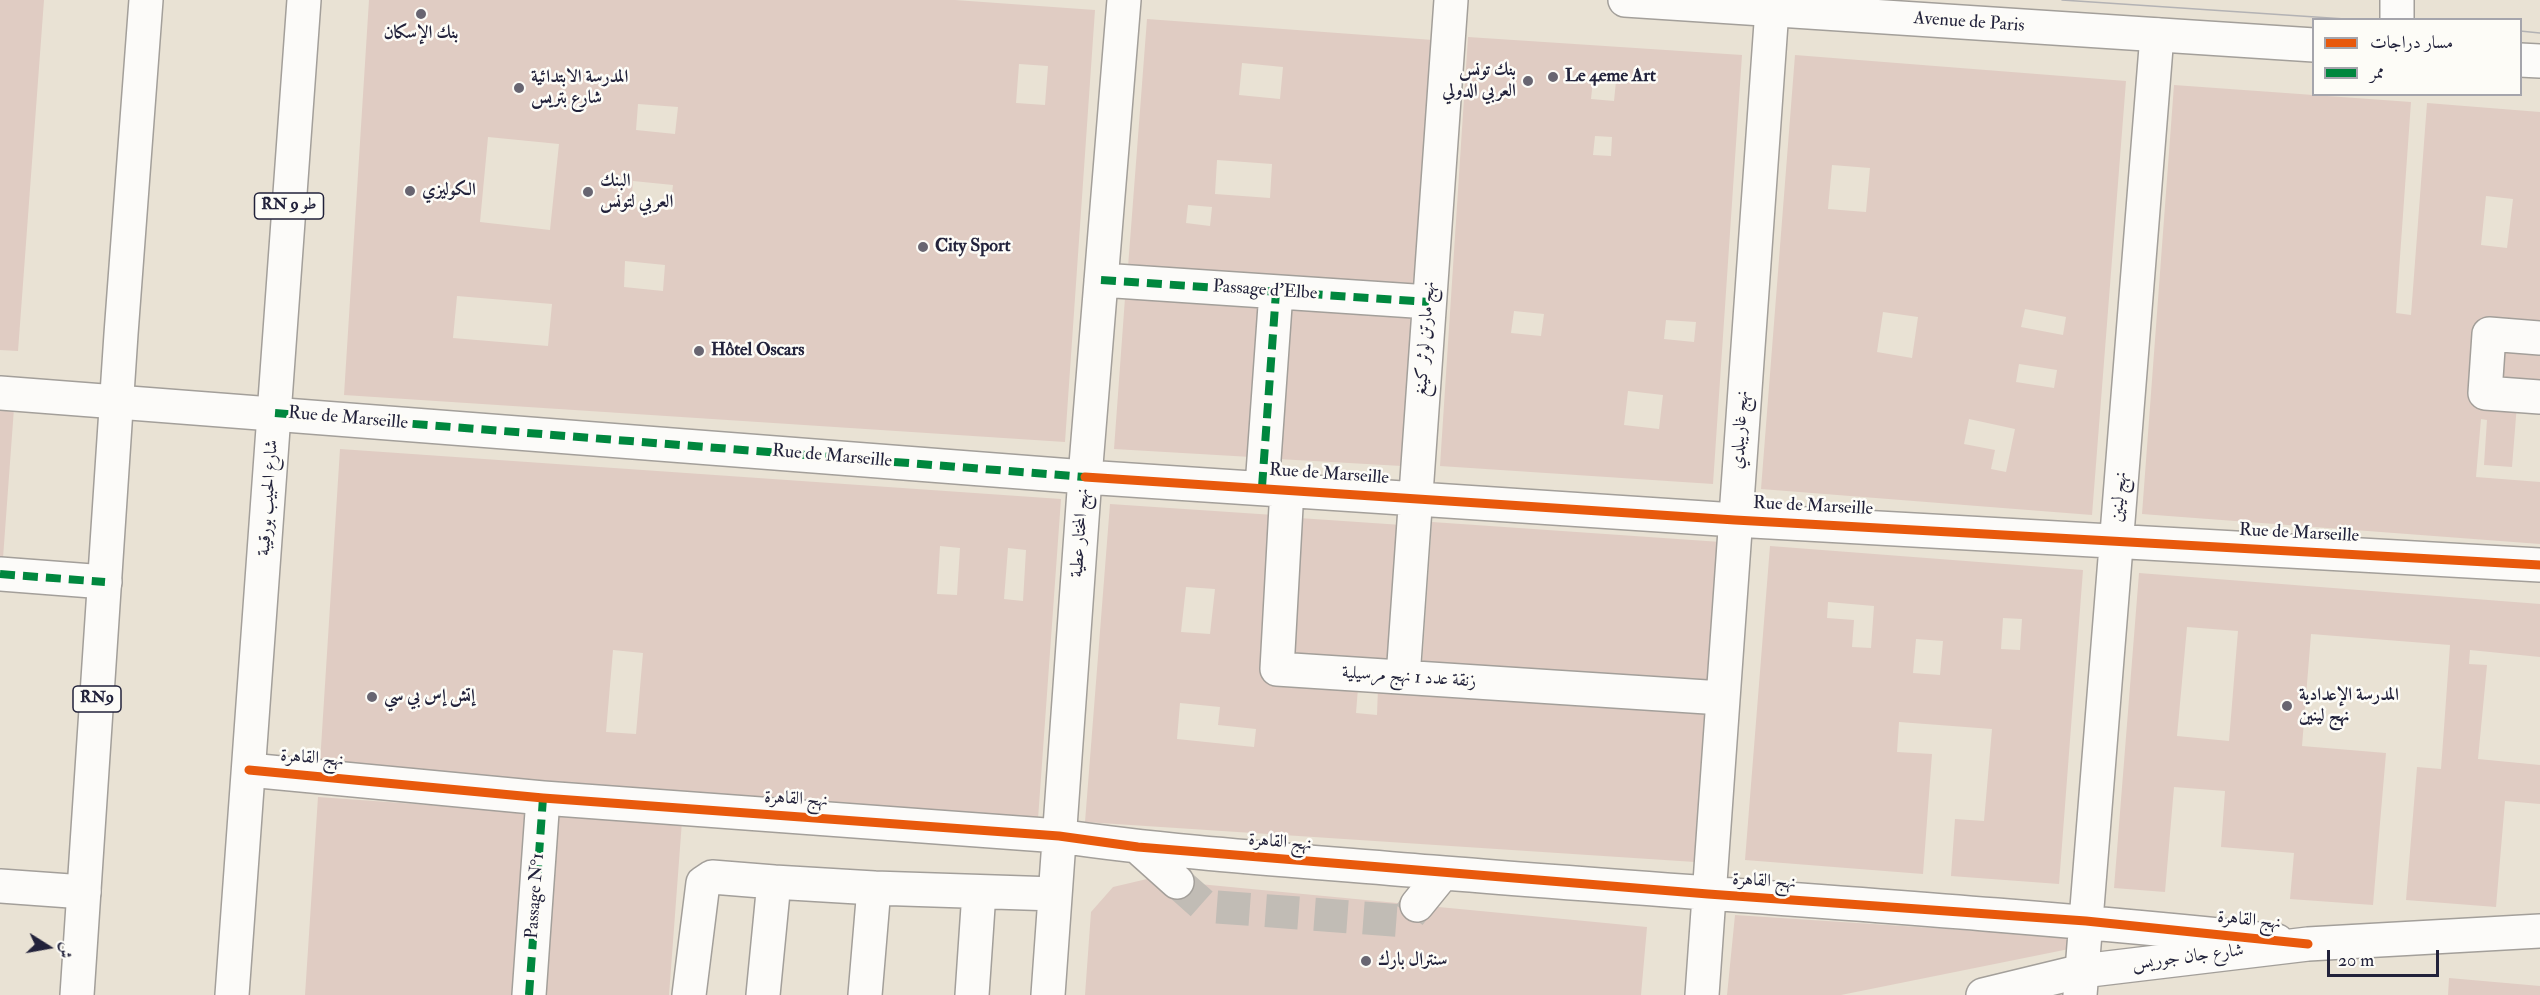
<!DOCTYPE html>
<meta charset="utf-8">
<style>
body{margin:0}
#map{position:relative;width:2540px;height:995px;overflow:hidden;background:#e9e2d4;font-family:"IM FELL Double Pica",Amiri,serif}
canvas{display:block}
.legend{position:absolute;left:2312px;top:18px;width:210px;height:78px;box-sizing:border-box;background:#fdfcf7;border:2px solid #a5a5ac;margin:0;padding:8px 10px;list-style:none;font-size:18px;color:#22223b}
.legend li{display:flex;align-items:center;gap:12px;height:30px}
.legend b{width:30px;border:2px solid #a5a5ac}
.north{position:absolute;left:18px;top:917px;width:60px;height:60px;-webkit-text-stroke:4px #fdfcf7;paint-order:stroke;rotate:101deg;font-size:16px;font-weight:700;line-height:24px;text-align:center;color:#22223b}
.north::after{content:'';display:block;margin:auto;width:21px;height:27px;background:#22223b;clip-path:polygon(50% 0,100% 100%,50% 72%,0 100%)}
.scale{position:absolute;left:2327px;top:950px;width:112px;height:27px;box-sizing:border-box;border:3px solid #22223b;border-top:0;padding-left:8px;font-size:18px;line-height:21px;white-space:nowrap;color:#22223b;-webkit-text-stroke:4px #fdfcf7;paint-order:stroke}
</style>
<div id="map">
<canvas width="2540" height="995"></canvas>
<ul class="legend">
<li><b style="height:8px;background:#e8590c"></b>مسار دراجات</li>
<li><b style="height:8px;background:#00873e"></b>ممر</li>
</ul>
<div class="north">ش</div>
<div class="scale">20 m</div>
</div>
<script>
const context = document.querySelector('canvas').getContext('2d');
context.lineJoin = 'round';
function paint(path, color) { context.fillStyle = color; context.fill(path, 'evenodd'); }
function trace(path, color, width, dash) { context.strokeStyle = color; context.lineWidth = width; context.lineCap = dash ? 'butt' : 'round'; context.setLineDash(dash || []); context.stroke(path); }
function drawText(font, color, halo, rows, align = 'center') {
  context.font = font + ' "IM FELL Double Pica",Amiri,serif'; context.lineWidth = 5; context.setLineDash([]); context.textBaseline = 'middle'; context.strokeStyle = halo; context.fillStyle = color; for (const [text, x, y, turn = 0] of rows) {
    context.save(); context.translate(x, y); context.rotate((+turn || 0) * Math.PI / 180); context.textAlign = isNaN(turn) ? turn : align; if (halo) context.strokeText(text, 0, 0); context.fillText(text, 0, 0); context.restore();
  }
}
paint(new Path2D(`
 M0,0H44L18,351L0,350Z
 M369,0H955L1095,10L1065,442L344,395ZM1019,64L1048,66L1045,105L1016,103ZM638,104L678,107L675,134L636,130ZM488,137L559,144L550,230L480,222ZM633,181L673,185L670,210L631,207ZM625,261L665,265L663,291L624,287ZM457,296L552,304L548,346L453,338Z
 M1147,19L1433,40L1413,287L1128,267ZM1242,63L1283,67L1280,99L1239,95ZM1217,160L1272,164L1270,198L1215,194ZM1188,205L1212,207L1210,226L1186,223Z
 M1468,37L1742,55L1713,484L1440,466ZM1593,80L1616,81L1614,101L1591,99ZM1595,136L1612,137L1611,156L1593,155ZM1514,311L1544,314L1541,336L1511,333ZM1666,320L1696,322L1694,342L1664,339ZM1628,391L1663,395L1659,429L1624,425Z
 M1795,55L2126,81L2092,515L1761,489ZM1832,165L1870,168L1866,212L1828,209ZM2025,309L2066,317L2063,335L2021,327ZM1883,312L1918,317L1912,358L1877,352ZM2019,364L2057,370L2054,388L2016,382ZM1969,419L2015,429L2006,472L1991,469L1995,450L1964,444Z
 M2174,85L2411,102L2396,313L2411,315L2427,103L2540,112V329L2482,325L2476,401L2517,404L2512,467L2484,465L2487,420L2481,419L2476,477L2540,482V544L2142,514ZM2486,196L2513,199L2507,248L2481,245Z
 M1125,298L1259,307L1251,457L1114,449Z
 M1287,309L1411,316L1402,466L1278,459Z
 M2497,341L2540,344V384L2494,380Z
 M0,407L14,408L3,558H0Z
 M340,449L1061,499L1038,819L320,763ZM940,546L960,548L957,595L937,594ZM1008,548L1026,550L1023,601L1004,599ZM613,650L643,653L636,734L606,732Z
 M1110,504L1274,515L1265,680L1358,688L1356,713L1377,715L1378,687L1707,709L1695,862L1085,822ZM1186,587L1215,589L1210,634L1181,632ZM1180,703L1220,707L1218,725L1256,729L1254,747L1177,739Z
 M1299,518L1402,525L1392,663L1290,656Z
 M1432,522L1721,542L1711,685L1422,665Z
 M1770,546L2083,570L2059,884L1951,876L1955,819L1984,821L1992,729L1899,722L1897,752L1932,754L1923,874L1745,860ZM1828,602L1874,606L1871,648L1852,647L1854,620L1827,618ZM2003,618L2022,619L2020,650L2001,649ZM1916,639L1943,641L1940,675L1913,673Z
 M2139,573L2540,604V657L2470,650L2469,664L2487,665L2478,759L2540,765V804L2505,801L2496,907L2406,900L2417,767L2441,769L2450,645L2311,634L2302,746L2386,753L2373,905L2290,899L2294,853L2221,847L2225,791L2174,787L2165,892L2114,888ZM2187,627L2238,631L2229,741L2177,736Z
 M318,797L527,812L513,995H305Z
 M556,811L682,821L669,995H542Z
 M1147,879L1647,927L1641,995H1085L1091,912L1113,887Z
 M1735,915L2070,937L2069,949L1841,995H1727Z
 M2449,978L2540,986V995H2448Z`), '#e0ccc3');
trace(new Path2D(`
 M1177,882L1204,906L1405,921L1417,905`), '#c1bcb5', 33, [33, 16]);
const minor = new Path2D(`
 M2397,20V0
 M1101,280L1429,302
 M2540,338L2489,334L2485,393L2540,397
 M0,393L1085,477L1735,520L2540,565
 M1262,487L1276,292
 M1287,489L1277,669L1722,698
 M0,574L105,582
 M1403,677L1451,0
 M249,770L543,798L1059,836C1182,854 1307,861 1432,872C1713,895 1996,911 2277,941
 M1138,847L1177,882
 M0,886L84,892
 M1417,905L1443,873
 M529,995L543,798
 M689,995L703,883L712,877L774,882
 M763,995L774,882L874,888L1055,894
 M865,995L874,888
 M972,995L979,892
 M1048,995L1085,477L1124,0
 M1702,995L1772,9
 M2080,995L2157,35`);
const major = new Path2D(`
 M1625,0L2314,45
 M2520,60L2540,61
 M77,995L121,334L146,0
 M232,995L304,0
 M1983,995L2082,971L2308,944L2540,931`);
trace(minor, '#a39f9a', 36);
trace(major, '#a39f9a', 36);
trace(minor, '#fcfbf9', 33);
trace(major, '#fcfbf9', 33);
trace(new Path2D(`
 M2062,0L2360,20
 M2520,31L2540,33`), '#b3b2b4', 1.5);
trace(new Path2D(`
 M1101,280L1429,302
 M275,413L1085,477
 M1262,487L1276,292
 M0,574L105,582
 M529,995L543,798`), '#00873e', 8, [15, 8]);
trace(new Path2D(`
 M1085,477L1735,520L2540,565
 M249,770L543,798L1059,836L1138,847L1708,894L2086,921L2308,944`), '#e8590c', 9);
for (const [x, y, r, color] of [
 [421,14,6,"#686571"],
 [1553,77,6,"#686571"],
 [1528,81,6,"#686571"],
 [519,88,6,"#686571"],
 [410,191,6,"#686571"],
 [588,192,6,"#686571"],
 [923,247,6,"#686571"],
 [699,351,6,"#686571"],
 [372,697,6,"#686571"],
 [2287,706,6,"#686571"],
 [1366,961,6,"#686571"]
]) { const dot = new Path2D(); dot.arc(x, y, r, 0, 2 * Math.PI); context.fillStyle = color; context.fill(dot); trace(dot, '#fdfcf7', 2); }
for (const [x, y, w] of [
 [289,206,69],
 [97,699,48]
]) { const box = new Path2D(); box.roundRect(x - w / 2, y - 13, w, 26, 4.5); context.fillStyle = '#fdfcf7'; context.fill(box); trace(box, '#22223b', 1.5); }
drawText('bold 16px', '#22223b', null, [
 ["RN 9 طو",289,206],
 ["RN9",97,699]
]);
drawText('18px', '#22223b', '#fdfcf7', [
 ["Avenue de Paris",1969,23,4],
 ["Passage d'Elbe",1265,291,4],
 ["نهج مارتن لوثر كينغ",1426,339,-86],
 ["Rue de Marseille",348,419,5],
 ["نهج غاريبلدي",1741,430,-86],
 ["Rue de Marseille",832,457,5],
 ["Rue de Marseille",1329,475,4],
 ["نهج لينين",2120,497,-85],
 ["شارع الحبيب بورقيبة",269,498,-86],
 ["Rue de Marseille",1813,507,3],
 ["نهج المختار عطية",1081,533,-86],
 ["Rue de Marseille",2299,534,3],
 ["زنقة عدد 1 نهج مرسيلية",1409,678,4],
 ["نهج القاهرة",312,759,5],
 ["نهج القاهرة",796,800,4],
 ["نهج القاهرة",1280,843,5],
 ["نهج القاهرة",1764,882,4],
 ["Passage N°1",536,896,-86],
 ["نهج القاهرة",2249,921,6],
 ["شارع جان جوريس",2188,958,-7]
]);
drawText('bold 18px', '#22223b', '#fdfcf7', [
 ["بنك الإسكان",421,34,"center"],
 ["بنك تونس",1516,71,"right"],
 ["العربي الدولي",1516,92,"right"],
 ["Le 4eme Art",1565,77],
 ["المدرسة الابتدائية",531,78],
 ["شارع بتريس",531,99],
 ["البنك",600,182],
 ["العربي لتونس",600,203],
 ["الكوليزي",422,191],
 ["City Sport",935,247],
 ["Hôtel Oscars",711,351],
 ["المدرسة الإعدادية",2299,696],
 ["نهج لينين",2299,717],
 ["إتش إس بي سي",384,697],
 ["سنترال بارك",1378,961]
], 'left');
</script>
